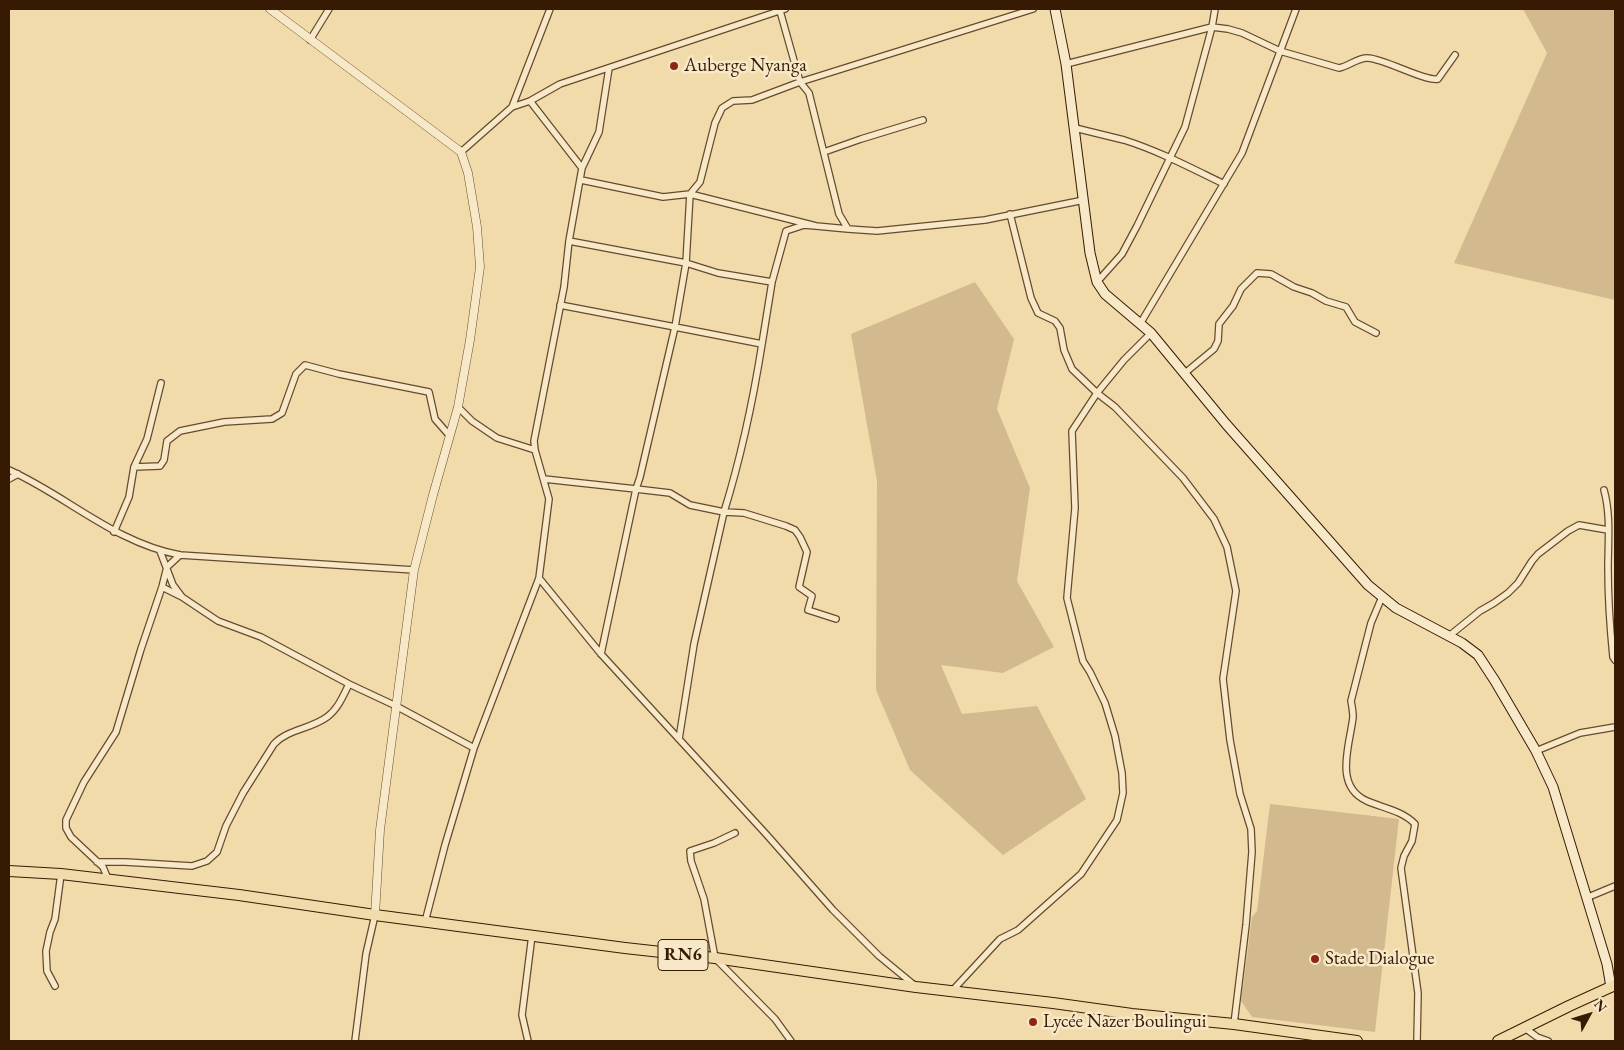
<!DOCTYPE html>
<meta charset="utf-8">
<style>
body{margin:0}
#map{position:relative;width:1624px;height:1050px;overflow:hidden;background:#f2dbaa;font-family:"EB Garamond",serif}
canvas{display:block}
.frame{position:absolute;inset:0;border:10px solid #371a04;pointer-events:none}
.north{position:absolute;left:1564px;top:990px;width:50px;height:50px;-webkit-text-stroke:4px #f7e8c8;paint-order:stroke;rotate:51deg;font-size:14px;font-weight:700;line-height:20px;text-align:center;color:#371a04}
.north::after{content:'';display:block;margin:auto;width:18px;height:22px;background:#371a04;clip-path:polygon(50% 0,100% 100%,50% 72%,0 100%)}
</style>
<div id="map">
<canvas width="1624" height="1050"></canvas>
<div class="frame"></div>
<div class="north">N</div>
</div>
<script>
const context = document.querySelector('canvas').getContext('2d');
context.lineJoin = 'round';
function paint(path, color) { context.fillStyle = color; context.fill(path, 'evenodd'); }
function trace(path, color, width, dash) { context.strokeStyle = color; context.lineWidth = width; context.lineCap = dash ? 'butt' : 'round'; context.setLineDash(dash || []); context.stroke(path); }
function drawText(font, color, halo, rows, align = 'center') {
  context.font = font + ' "EB Garamond",serif'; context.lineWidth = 5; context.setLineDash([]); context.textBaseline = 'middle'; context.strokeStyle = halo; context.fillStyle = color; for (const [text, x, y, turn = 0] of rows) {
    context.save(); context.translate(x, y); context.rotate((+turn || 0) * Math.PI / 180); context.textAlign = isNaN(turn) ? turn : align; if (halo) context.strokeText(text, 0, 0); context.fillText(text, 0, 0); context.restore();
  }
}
paint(new Path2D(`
 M1523,9H1615V300L1454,263L1547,53Z
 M975,282L1014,339L997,409L1030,488L1017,581L1054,647L1003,673L941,665L962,714L1037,706L1086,799L1003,855L910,770L876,690L877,481L851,334Z
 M1270,804L1399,819L1375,1032L1252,1017L1241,1001L1252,917L1257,911Z`), '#d2ba8e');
const minor = new Path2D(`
 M780,11L800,82L809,93L839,214L848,229L877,231L985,220L1084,200
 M310,40L329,9
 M1066,64L1212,27L1228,29L1242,33L1280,51L1339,68C1349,66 1359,57 1368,58C1385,59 1426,82 1438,79L1455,55
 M530,101L582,168
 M512,107L550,9
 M1075,128C1091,132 1108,136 1124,140C1159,151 1191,168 1224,184
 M461,152L512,107L530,101L560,84L785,9
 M824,152L861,139L923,120
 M581,180L663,197L690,194L700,182L715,123L722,108L733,101L752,100L800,82L1033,9
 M569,241L686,263L675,327L762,344L772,282L786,231L804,225L816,226
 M772,282L718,273L686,263L690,194L816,226L848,229
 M1097,282L1122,254L1137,226L1185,127L1212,27L1215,9
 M1140,324L1242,153L1296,9
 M1151,333L1124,360L1097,393L1115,407L1183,478L1214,519L1227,547L1236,591L1223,679L1230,740L1240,794L1251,829L1252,852L1246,925L1234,1024
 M1185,373L1214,349L1218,341L1219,324L1233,306L1241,289L1257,273L1271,274L1294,287L1312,293L1326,301L1346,307L1355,322L1376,333
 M458,407L472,421L497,438L535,450
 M134,467L160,466L164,460L167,441L180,431L224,422L272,419L282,413L296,374L305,365L339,374L429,392L435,419L449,435
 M9,470C67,496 115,543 180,555L414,570
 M9,479L18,474
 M544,479L636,489L640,477L675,327L560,305
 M1604,490C1611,515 1608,543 1608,568C1608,597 1610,627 1613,657L1615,660
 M114,532L129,497L134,467L147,439L161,383
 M160,551L173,585L182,597L218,621L261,637L349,684L396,706L474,748
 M539,578L601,654L766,834L833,910L879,956L913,984
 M162,587L180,596
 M1382,597L1371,623L1351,701C1352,706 1353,712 1353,717C1350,745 1333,786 1367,801C1383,808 1403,811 1415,824L1412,841L1404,856L1401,868L1418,993L1417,1041
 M1449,636L1480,611L1494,603L1508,593L1518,583L1532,561L1538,554L1568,531L1579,525L1608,530
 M601,654L636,489L670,493L690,505L724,512C741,457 753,401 762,344
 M679,739L694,644L724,512L744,513L786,526L795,530L800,537L807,552L799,587L812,596L808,610L836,619
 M1536,751L1580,733L1615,727
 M735,833L714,843L690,851L691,861L704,899L715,958L775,1019L791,1041
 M97,862H125L192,866L207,861L217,852L226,826L243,793L274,744C288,729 311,729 327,717C338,709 343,696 349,684
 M108,879L103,867L71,837L66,828V820L84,782L116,732L141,649L162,587L167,567L180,555
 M1586,898L1615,886
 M425,922L445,845L474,748L539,578L549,499L535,450L534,441L564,287L569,241L582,168L599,132L609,68
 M55,986L47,971L46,951L50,932L55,919L61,874
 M952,991L1000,939L1018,930L1081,874L1117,820L1123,793L1122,773L1115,736L1105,703L1090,672L1083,661L1067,598L1075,508L1072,431L1097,393L1072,369L1064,350L1060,328L1055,321L1038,313L1031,298L1010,214
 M1525,1028L1537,1037L1548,1041
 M355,1041L366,954L375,915
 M528,1041L522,1015L532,935`);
const tertiary = new Path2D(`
 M270,9L461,152L468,173L477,227L480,267L470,340L458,407L433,495L414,570L380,830L375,915`);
const secondary = new Path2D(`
 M1055,9L1066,64L1090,253L1097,282L1105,294L1151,333L1226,424L1368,585L1396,608L1462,643L1478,655L1495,681L1536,751L1553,787L1607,964L1611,987`);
const trunk = new Path2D(`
 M9,871L61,874L239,895L375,915L625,948L715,958L916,987L1053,1003L1132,1014L1234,1024L1357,1041
 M1498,1041L1569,1006L1615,985`);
trace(minor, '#664a2e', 8);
trace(tertiary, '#664a2e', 9);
trace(secondary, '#371a04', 11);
trace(trunk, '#371a04', 12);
trace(minor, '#f7e8c8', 5.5);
trace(tertiary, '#f7e8c8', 8);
trace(secondary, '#f7e8c8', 9);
trace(trunk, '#f2dbaa', 10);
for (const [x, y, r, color] of [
 [674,66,5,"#8f2418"],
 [1315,959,5,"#8f2418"],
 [1033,1022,5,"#8f2418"]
]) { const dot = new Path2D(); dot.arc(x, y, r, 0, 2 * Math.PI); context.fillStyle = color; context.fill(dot); trace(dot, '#f7e8c8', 2); }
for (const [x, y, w] of [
 [683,955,50]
]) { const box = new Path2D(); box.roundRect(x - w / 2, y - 15.5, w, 31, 4); context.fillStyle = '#f7e8c8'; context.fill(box); trace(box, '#371a04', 1); }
drawText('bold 18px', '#371a04', null, [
 ["RN6",683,955]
]);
drawText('19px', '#371a04', '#f7e8c8', [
 ["Auberge Nyanga",684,66],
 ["Stade Dialogue",1325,959],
 ["Lycée Nazer Boulingui",1043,1022]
], 'left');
</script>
